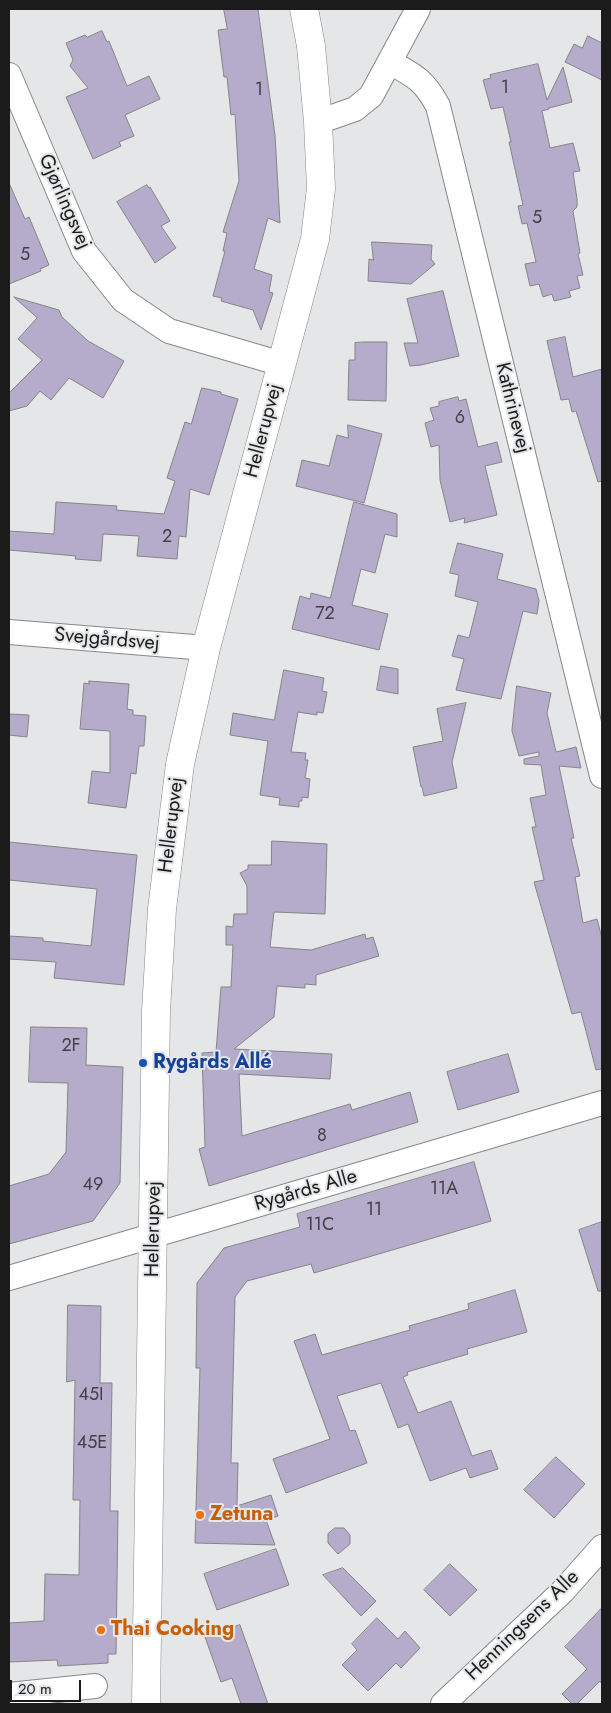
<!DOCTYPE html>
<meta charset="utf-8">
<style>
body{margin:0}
#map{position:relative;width:611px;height:1713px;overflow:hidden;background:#e5e6e8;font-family:Jost,sans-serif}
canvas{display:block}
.frame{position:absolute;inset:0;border:10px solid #1b1b1c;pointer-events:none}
.scale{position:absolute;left:10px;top:1680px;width:71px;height:22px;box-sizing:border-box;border:2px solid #1b1b1c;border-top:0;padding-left:6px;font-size:15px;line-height:18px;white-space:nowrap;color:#1b1b1c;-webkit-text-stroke:4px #e5e6e8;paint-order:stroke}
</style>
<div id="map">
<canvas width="611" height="1713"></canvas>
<div class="frame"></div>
<div class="scale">20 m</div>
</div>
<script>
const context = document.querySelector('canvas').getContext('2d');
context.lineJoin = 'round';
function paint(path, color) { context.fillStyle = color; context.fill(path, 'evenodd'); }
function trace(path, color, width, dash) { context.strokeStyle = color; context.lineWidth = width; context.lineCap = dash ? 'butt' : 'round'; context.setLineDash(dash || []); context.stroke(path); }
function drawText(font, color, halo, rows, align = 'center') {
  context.font = font + ' Jost,sans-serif'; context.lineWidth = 4; context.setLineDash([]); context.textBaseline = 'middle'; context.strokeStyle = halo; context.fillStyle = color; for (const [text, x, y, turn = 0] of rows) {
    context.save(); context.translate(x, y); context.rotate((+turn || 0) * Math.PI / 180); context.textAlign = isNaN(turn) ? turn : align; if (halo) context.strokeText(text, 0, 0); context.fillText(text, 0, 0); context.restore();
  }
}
const building = new Path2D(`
 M224,9H258L275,135L280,223L268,218L254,269L272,275L269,292L273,293L261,330L253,310L221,301L222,298L213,296L225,251H223L227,233L223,232L239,181L235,114L231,115L227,77H224L218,30L227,29Z
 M102,31L107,42L109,41L127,86L149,76L160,99L125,115L134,136L119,142L121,146L93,159L66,97L88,88L70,66L73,60L66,43L85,35L87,37Z
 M588,36L602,43V80L565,62L574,44L582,48Z
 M538,64L547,100L563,67L572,102L549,108V109L542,111L550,148L573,143L580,171L573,172L577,199V207L573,211L580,253L578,254L583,275L577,276L580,288L569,291L571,297L554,301L552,294L543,297L539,284L530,286L525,264L536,262L527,223L522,224L518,206L523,205L509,142H511L503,107L491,109L483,80L491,78L490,75Z
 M9,183L25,219L29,217L49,265L40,269L41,271L9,284Z
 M147,185L149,188L150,187L170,221L161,226L176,248L155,263L117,202Z
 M372,242L432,245L431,259L435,264L411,284L368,281L369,259L373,260Z
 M443,291L459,356L421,365L410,366L404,343H418L407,299Z
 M14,297L59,310L62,317L88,341L124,361L103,398L69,378L51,400L40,391L27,406L9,411V393L42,360L18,339L37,318Z
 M565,337L573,377L602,369V481L598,482L576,411L572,412L569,399L561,400L547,341Z
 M363,342H387L386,401L348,400L349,360H355V343Z
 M202,388L221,392V394L238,399L209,495L190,489L186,537L179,536L177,559L137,556L139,536L103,534L101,561L75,559L76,556L9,550V531L54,534L56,502L117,506L116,510L164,514L175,481L167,478L185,422L191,424Z
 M458,397L459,401L466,399L478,447L497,442L502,462L485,466L497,515L464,523L465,518L450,522L440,480L439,445L431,447L425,423L434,420L430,408L439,406V402Z
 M348,425L382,434L364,503L296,486L302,460L329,466L337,435L348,438Z
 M354,502L397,514V537L385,534L375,573L361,569L352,605L388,614L379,650L292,629L300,596L310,599L311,593L330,598Z
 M458,543L503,554L497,579L536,589L539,601L537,614L523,611L501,699L456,690L464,659L452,656L458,635L469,638L478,602L455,596L459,575L450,573Z
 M381,666L398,669V694L377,690Z
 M284,670L324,678L322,691L327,692L323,713L317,712V715L298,712L291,752L306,753L305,760H308L305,778L310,779L308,798L302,797V801H299V807L279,805L280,798L260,795L268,741L230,735L233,713L274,720Z
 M89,681L129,684L127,709L133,710V715L146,716L144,746H139L136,774L131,773L126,808L88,803L92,771L110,773V731L80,729L84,683L89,684Z
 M517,686L551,693L547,713L556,752L576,747L581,768L559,766L574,838H571L580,876L575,877L583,923L597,919L602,938V1069L596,1070L581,1012L572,1014L534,882L544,880L532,827H536L530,798L546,795L541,765L524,764V759L539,756V752L519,756L512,731Z
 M466,703L452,762L457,788L424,796L422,787H421L413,747L443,741L437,709Z
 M9,714L29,715L27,737L9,735Z
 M272,841L327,844L325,914L274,912L270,947L311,950L365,934L366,939L373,937L379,956L316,975V985L305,984V988L277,986L274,1017L234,1049L332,1054L330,1079L239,1074L242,1136L350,1104L352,1110L410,1092L418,1122L209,1186L199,1149L205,1147L202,1053L216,1052L221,987H231L233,945H226V926L233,927L234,914H247V886L240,873L248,869V865H271Z
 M9,842L137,855L124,985L54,978L56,962L9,959V936L43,938V941L91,946L97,889L9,880Z
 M31,1027L87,1028L86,1065L123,1067L120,1183L93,1221L9,1244V1186L49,1174L66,1152L68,1083L29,1082Z
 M508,1054L519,1092L458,1110L447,1072Z
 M474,1162L491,1221L314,1273L311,1264L247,1281L235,1297L231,1463H238L237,1506L271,1495L278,1516L266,1520L275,1545L195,1543L200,1368H196L197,1283L224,1248L300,1227L297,1214Z
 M602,1222V1291H598L579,1230Z
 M515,1290L527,1332L467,1349L468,1354L407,1372L408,1375L403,1377L418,1413L451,1401L472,1456L491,1450L498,1469L470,1478L466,1468L430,1481L408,1424L398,1428L381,1383L337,1396L350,1431L355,1430L367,1463L286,1493L273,1459L330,1439L294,1341L315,1334L322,1355L410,1330L409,1326L469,1309L468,1304Z
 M68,1305L101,1306L100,1383H112L110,1511H118L116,1654H108V1663L58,1666L57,1660L9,1662V1623L44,1621L45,1574L79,1575L80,1500H73L75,1380L67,1382Z
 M556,1457L585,1484L554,1518L524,1490Z
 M335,1528H344L350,1535V1544L338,1554L328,1543V1534Z
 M276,1549L289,1585L217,1610L204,1574Z
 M450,1564L477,1590L450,1616L424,1590Z
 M343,1568L376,1601L361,1616L323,1575Z
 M602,1608V1684L600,1681L577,1704H572L562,1694L587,1669L565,1647Z
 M377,1618L398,1639L405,1631L420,1648L401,1668L396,1663L368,1691L342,1665L357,1650L352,1644Z
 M240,1625L268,1704H241L232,1678L221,1682L205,1637Z`);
paint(building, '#b5accc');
trace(building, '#858486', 1);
const minor = new Path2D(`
 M390,62C415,76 424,80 438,106L602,776
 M9,75L84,251L123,300L169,331L282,364
 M318,122L355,109L371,96L418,9
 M9,632L206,648
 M9,1278L602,1103
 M9,1695L95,1686
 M443,1704L563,1591L602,1547`);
const tertiary = new Path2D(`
 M146,1704L156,1011L162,909L180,764L206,648L315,239L321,188L318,122L311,46L304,9`);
trace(minor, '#868788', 26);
trace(tertiary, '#868788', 29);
trace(minor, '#fff', 24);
trace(tertiary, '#fff', 28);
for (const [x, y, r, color] of [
 [143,1063,5,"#1a4fb4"],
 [200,1515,5,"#e8710a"],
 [101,1630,5,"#e8710a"]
]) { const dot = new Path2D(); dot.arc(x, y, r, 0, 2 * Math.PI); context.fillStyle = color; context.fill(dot); trace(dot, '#e5e6e8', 2); }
drawText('18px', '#423f48', null, [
 ["1",505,89],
 ["1",259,91],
 ["5",537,219],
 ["5",25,256],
 ["6",460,419],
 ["2",167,538],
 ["72",325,615],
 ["2F",71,1047],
 ["8",322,1137],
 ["49",93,1186],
 ["11A",444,1190],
 ["11",374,1211],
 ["11C",320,1226],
 ["45I",91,1396],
 ["45E",92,1444]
]);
drawText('20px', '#1b1b1c', '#e5e6e8', [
 ["Gjørlingsvej",64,202,66],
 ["Kathrinevej",512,408,76],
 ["Hellerupvej",264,431,-75],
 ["Svejgårdsvej",107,640,5],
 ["Hellerupvej",172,825,-83],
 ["Rygårds Alle",306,1191,-16],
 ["Hellerupvej",154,1229,-89],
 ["Henningsens Alle",523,1626,-44]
]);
drawText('bold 20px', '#164399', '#e5e6e8', [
 ["Rygårds Allé",153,1063]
], 'left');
drawText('bold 20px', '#c56008', '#e5e6e8', [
 ["Zetuna",210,1515],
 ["Thai Cooking",111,1630]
], 'left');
</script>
